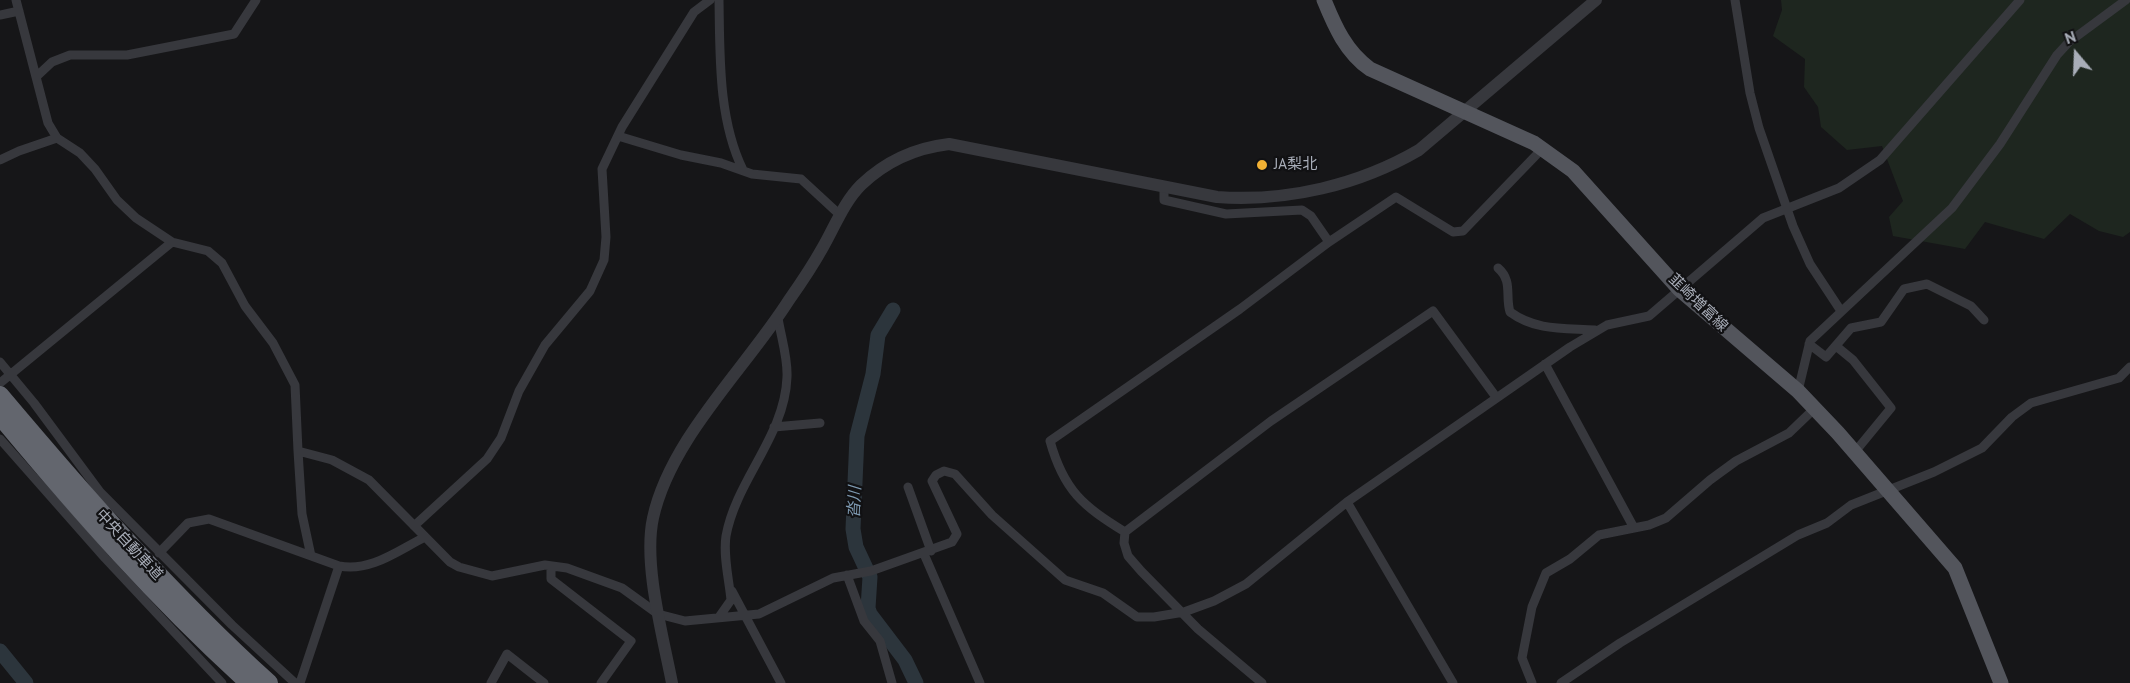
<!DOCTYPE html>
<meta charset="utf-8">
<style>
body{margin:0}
#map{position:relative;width:2130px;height:683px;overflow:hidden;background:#161618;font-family:"PT Sans",sans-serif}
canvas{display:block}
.north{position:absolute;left:2046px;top:24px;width:60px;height:60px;-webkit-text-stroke:4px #111113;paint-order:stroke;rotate:341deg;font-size:16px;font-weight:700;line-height:24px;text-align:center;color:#a8adb8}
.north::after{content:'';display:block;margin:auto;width:21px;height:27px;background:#a8adb8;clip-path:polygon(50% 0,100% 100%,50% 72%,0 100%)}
</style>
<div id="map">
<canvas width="2130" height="683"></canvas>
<div class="north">N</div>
</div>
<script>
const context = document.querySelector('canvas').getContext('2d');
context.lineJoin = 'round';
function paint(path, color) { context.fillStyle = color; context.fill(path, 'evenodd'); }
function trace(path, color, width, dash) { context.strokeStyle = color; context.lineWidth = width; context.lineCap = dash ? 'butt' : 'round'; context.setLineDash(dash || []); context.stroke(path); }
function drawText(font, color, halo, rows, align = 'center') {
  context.font = font + ' "PT Sans","Noto Sans JP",sans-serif'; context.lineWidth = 4.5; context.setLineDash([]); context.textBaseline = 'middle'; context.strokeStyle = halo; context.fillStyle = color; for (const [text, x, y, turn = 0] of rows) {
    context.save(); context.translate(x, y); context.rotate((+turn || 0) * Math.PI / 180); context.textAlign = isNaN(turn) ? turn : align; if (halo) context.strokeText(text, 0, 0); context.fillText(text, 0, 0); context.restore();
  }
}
paint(new Path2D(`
 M1781,0H2130V232L2123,237L2099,231L2070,214L2044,239L1985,222L1965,249L1893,236L1889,217L1903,201L1882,146L1847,150L1821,127L1818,107L1804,87L1805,59L1773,36L1782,10Z`), '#1e261f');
trace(new Path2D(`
 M893,310L878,335L873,374L857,436L853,529L856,547L870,577L868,608L870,614L905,660L916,683
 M0,651L26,683`), '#2c353c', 15);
trace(new Path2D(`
 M16,0L48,123L57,138L80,153L95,169L117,200L136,218L172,242L208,251L222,263L245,306L273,343L295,385L298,451L332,460L369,480L450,562L459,567L492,576L545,565L567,568L622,588L658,614L685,621L759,614L833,578L871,571L952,542L957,534L932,481L936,475L944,471L955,474L992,515L1065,580L1103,593L1137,617H1154L1184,612L1214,601L1246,584L1347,502L1570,347L1607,325L1649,316L1763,218L1839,188L1880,160L2020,0
 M719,0C720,55 718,119 743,170
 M1735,0L1750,93L1759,128L1793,226L1810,264L1841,311
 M0,15L19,11
 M36,77L52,62L70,55H127L234,34L256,0
 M618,136L681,155L721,163L752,174L801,179L840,215
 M0,160L19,151L57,138
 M1164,187V200L1226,214L1302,210L1311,216L1329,242L1240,309L1050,441C1064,491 1083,506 1125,532L1124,543L1128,556L1141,571L1198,629L1262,683
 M1329,242L1396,197L1453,232L1463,231L1543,148
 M1498,268C1513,281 1505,296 1510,312C1536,331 1564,328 1595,330
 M1809,344L1826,357L1851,328L1881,322L1904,289L1927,284L1971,306L1984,320
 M1836,346L1853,360L1891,408L1854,453
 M0,362L34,403L100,492L232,625L295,683
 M1545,364L1634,528
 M0,383L172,242
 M1798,391L1810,341L1952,208L2000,144L2057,55L2069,42L2126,0
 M774,427L820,423
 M0,439L105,558L222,683
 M298,451L302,514L311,556
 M908,487L931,551
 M1347,502L1453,683
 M414,526L487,459L501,438L519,391L545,345L590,291L604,260L606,237L602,169L622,127L694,12L710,0
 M1125,532L1271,421L1433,311L1496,397
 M159,553L188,523L209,519L339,566
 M924,554L980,683
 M551,566V579L631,641L601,683
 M847,575L864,621L880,641L892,683
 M732,591L781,683
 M719,617L731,600C729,579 723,556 726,536C736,480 785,436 787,377C788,358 781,337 778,318
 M300,683L339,566C371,572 397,551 425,537
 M491,683L507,654L544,683
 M1532,683L1522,658L1532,607L1546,573L1570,559L1599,535L1649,525L1666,518L1710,480L1736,461L1789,433L1815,408
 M1561,683L1620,643L1798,535L1827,523L1851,505L1934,472L1982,448L2012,417L2031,403L2119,378L2130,367`), '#37383d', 9);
trace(new Path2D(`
 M672,683C663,636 643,564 653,518C670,439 746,368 789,300C801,283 813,265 823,247C835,226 844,202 861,185C886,161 915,148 949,144L1217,197C1287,202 1359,185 1419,150L1596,0`), '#37383d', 12);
trace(new Path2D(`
 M1324,0C1335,27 1346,52 1370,69L1534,143L1573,171L1679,289L1798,391L1838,433L1955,568L2001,683`), '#53555c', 15);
trace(new Path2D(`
 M0,395C86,497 170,593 269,683
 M0,416C78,510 158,601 249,683`), '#63666e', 18);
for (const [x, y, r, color] of [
 [1262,165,6,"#f2b134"]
]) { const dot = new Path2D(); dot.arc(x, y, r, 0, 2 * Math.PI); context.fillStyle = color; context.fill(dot); trace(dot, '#111113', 2); }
drawText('15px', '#a8adb8', '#111113', [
 ["JA梨北",1274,165]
], 'left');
drawText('15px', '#a8adb8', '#111113', [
 ["韮崎増富線",1698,303,44],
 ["中央自動車道",129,545,47]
]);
drawText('italic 16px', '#7f9bb3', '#111113', [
 ["沓川",855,502,-87]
]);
</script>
